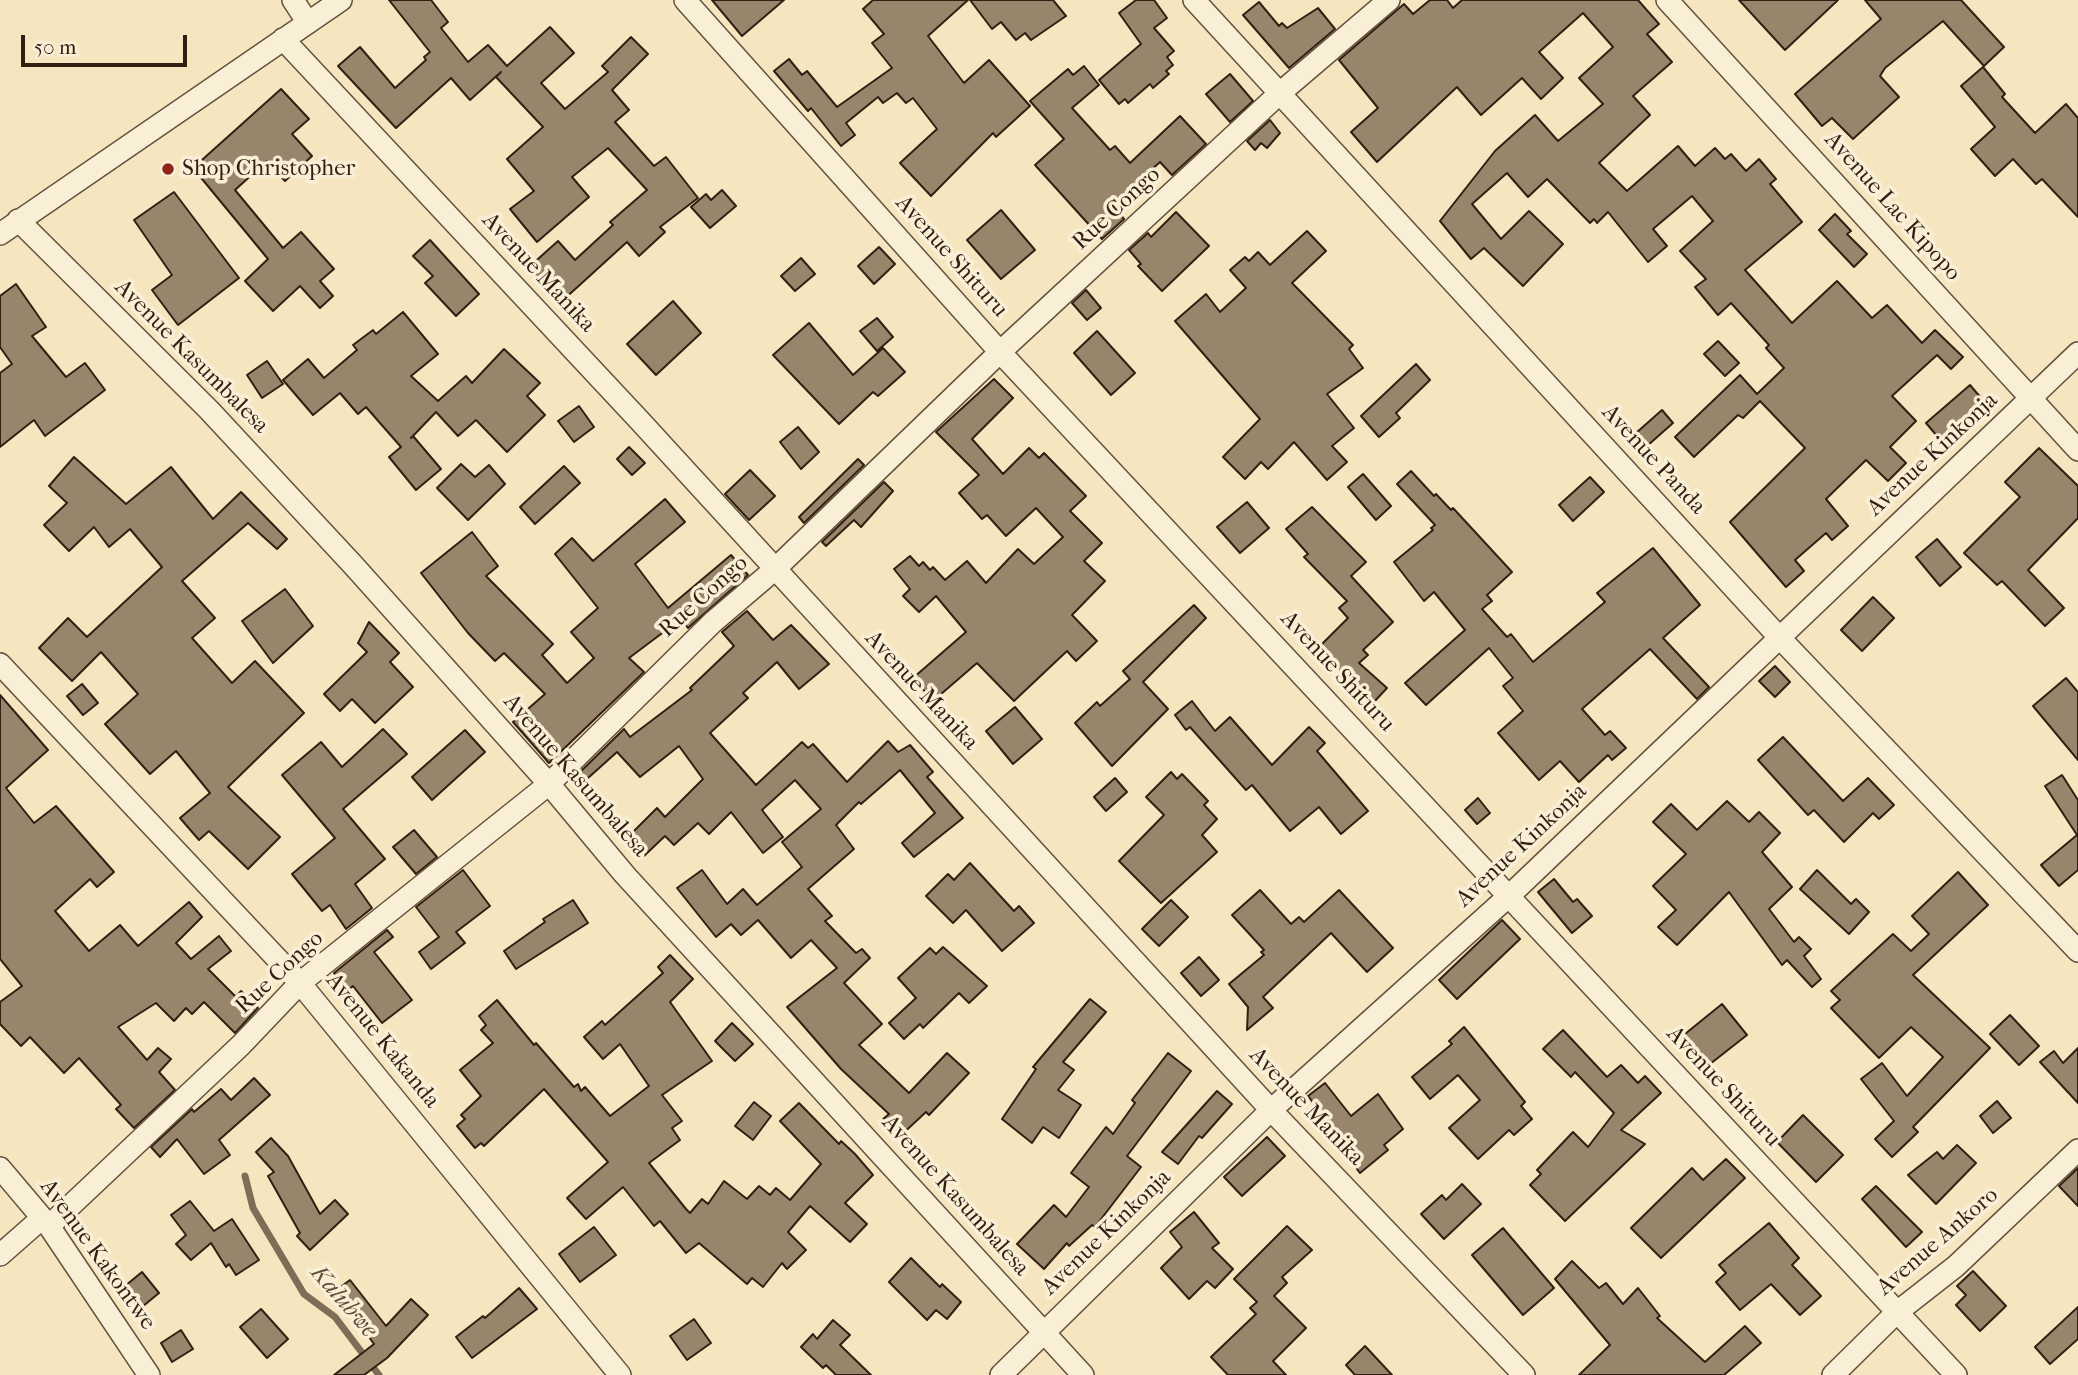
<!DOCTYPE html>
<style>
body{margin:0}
#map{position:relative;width:2078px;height:1375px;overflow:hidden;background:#f6e6c0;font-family:"IM FELL French Canon",serif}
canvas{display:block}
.scale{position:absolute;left:21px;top:35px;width:166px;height:32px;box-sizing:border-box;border:4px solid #321f12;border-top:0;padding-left:9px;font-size:21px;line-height:24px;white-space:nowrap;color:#321f12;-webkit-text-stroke:5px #f9efd6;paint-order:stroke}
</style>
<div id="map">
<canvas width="2078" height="1375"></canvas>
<div class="scale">50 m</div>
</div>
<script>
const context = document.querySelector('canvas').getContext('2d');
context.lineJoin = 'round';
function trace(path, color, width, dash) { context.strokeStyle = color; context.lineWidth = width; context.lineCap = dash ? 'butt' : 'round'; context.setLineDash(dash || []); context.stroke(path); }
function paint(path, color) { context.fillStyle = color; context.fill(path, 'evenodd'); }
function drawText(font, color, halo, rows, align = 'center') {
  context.font = font + ' "IM FELL French Canon",serif'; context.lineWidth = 7; context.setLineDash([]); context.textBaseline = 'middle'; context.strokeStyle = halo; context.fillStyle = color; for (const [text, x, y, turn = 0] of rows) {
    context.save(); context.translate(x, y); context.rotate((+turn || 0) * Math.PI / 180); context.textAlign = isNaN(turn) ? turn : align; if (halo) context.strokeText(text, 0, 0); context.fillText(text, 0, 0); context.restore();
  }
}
trace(new Path2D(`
 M245,1176L253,1208L304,1294L335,1317L379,1375`), '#7f6e57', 7);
const building = new Path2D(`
 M389,0H431L448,22L441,28L468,62L488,45L507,66L550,27L574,53L541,83L565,109L608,72L602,66L631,37L648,54L612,90L629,110L615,122L654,166L666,157L698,198L660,227L665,232L639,256L627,242L561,302L529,267L558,241L575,260L613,225L610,222L647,190L608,148L572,177L589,197L537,242L510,209L534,191L507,159L543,127L496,77L501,72L470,100L451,78L396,128L338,66L360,47L395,88L426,60L424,57L430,52Z
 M712,0H784L742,36Z
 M873,0H968L928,36L964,83L989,60L1030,106L996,137L993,133L931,196L900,163L937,129L913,98L906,103L897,93L883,103L878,97L846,123L855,135L841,146L811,108L808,111L774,71L789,59L802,75L807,71L837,107L892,68L872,43L884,34L863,9Z
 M970,0H1053L1066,16L1031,40L1025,33L1016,40L1001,22L992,29Z
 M1136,0H1154L1167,18L1154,28L1174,51L1167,57L1173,65L1166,71L1169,74L1153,88L1150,84L1128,103L1125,99L1119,104L1099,80L1141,44L1119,13Z
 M1430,0H1447L1453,8L1462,0H1638L1659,24L1647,34L1672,62L1633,96L1650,115L1599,163L1627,191L1678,146L1695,166L1715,148L1725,159L1731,154L1746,171L1759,159L1776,179L1770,184L1802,222L1745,270L1792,323L1837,281L1872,318L1887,305L1922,343L1935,330L1963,357L1951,369L1937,355L1892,396L1916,421L1890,447L1906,463L1888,481L1866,460L1826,499L1848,526L1832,540L1826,533L1795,560L1804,571L1786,587L1730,522L1805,448L1760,401L1743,418L1738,415L1694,457L1675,437L1740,375L1757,394L1784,368L1766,348L1769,345L1731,303L1718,315L1695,287L1706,279L1680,251L1713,221L1692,196L1653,229L1667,246L1648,262L1608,212L1597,223L1594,219L1590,223L1547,179L1528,197L1507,173L1472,204L1501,239L1529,211L1563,244L1523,286L1484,248L1471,259L1440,221L1495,151L1535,115L1558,141L1603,104L1579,78L1613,47L1583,13L1539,52L1563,78L1541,99L1522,78L1481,115L1457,87L1377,162L1351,132L1378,108L1339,60L1404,4L1413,14Z
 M1739,0H1838L1785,50Z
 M1865,0H1961L2004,47L1984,66L1943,21L1885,68L1880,76L1899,97L1853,139L1832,118L1822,126L1795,94L1881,19Z
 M1259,2L1279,26L1282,23L1287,28L1318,8L1335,29L1289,68L1243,15Z
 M1084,66L1099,85L1072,108L1110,150L1115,146L1130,163L1180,116L1206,144L1172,175L1160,162L1112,205L1124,219L1102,239L1035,165L1064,139L1030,101L1068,69L1073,75Z
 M1983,67L2005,94L2002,97L2035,133L2066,104L2078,118V217L2042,179L2036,184L2013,159L1995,176L1971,149L1995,127L1961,86Z
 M1230,74L1253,101L1230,122L1206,94Z
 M281,89L309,119L292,134L312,156L285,181L267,161L235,190L283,248L301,232L334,269L320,281L333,296L320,308L300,286L273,311L245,281L268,259L193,168Z
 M1270,120L1280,133L1267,148L1261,143L1255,150L1247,141Z
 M722,190L736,206L710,228L691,207L706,194L711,200Z
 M174,192L239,278L178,325L152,290L172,275L134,220Z
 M1001,210L1035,250L1001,279L967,240Z
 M1176,212L1209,246L1162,291L1138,266L1141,264L1129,250L1148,233L1151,237Z
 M1835,214L1851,231L1847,234L1867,254L1854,267L1819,230Z
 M1307,231L1326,251L1292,283L1353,345L1349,349L1363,368L1327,394L1354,428L1332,446L1347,462L1327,480L1294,442L1268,469L1261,462L1245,479L1223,457L1260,419L1175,321L1206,294L1220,312L1246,288L1230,270L1245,257L1249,261L1258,252L1270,265Z
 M430,240L479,294L456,316L425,283L433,276L413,256Z
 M879,247L895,264L874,284L858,266Z
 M801,258L815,274L795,291L781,276Z
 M16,284L46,327L32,336L66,377L85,363L105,390L45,436L34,420L0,447V373L12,364L0,347V296Z
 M1086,290L1101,308L1087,320L1072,303Z
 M673,301L701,333L656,375L627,344Z
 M403,312L438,354L411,376L438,401L466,376L472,383L504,349L540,383L527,396L545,415L507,452L476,420L458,436L436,412L411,438L413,436L441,469L416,490L389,457L401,447L366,407L358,414L340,393L313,415L283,380L308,359L324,378L357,350L353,345L373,330L376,334Z
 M877,318L893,337L877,351L860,331Z
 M809,323L853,375L883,348L905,372L878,396L873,392L839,424L773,355Z
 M1097,331L1135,373L1111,395L1074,353Z
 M1718,341L1739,363L1725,376L1704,354Z
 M267,361L283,384L262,398L247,375Z
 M1416,364L1430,380L1396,413L1400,418L1379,437L1361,416Z
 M994,379L1013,398L972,439L1003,474L1029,448L1039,458L1044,453L1086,496L1070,511L1102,543L1084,561L1105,581L1072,615L1097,641L1076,661L1067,651L1014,701L977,663L933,701L913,678L966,632L936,596L919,612L903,596L910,589L894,569L910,556L919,566L923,562L930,570L933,567L945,580L967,561L986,583L1018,549L1034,564L1063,537L1036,508L1006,536L987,515L982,519L959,493L979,475L936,432Z
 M1970,385L1987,405L1943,443L1926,423Z
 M579,406L594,427L574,442L558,421Z
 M1662,410L1673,423L1647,446L1636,433Z
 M798,427L819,452L801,469L780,442Z
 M629,447L645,463L632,475L617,459Z
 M2039,448L2078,486V518L2028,570L2064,608L2045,626L2002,581L1997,585L1964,553L2020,497L2005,482Z
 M74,457L126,504L171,467L213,519L241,492L287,539L277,549L248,523L182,581L215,618L192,638L232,683L255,661L304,713L228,787L280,837L248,869L209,831L199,840L180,818L210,793L176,751L150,774L105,724L138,694L101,652L72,681L39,648L68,618L87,637L162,567L130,529L109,547L94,527L69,551L44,525L67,503L49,486Z
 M858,459L864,465L804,523L799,517Z
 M461,464L475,477L489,465L505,484L468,520L437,488Z
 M564,466L580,483L535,524L520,507Z
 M750,470L775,496L749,520L725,494Z
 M1411,471L1434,496L1436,494L1451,510L1453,508L1512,572L1487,595L1492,601L1482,609L1507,637L1511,634L1533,662L1605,602L1597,593L1653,548L1700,605L1663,638L1709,687L1697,699L1650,649L1582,709L1605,735L1610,731L1626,748L1612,760L1608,755L1579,782L1560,761L1539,780L1498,733L1523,711L1503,686L1513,678L1489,648L1426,705L1405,683L1465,630L1434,592L1424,601L1394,562L1433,530L1431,528L1435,525L1397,484Z
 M1363,474L1391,506L1376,520L1348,487Z
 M1590,477L1604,492L1573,521L1559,505Z
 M884,482L893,491L861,527L854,520L826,546L822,542Z
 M665,499L685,522L635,564L668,608L731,555L748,575L688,628L681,619L629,658L644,672L549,763L513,722L545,694L504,653L495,661L468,633L421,573L472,532L498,566L486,576L553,644L542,655L567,683L594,658L571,632L598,608L555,554L572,538L593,561Z
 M1247,502L1269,528L1240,553L1217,527Z
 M1312,507L1366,562L1351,576L1393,622L1363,650L1368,655L1359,663L1387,688L1374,702L1318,648L1348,618L1339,608L1347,601L1304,557L1308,554L1286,529Z
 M1937,539L1961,567L1940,586L1916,557Z
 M285,589L313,626L273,663L242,621Z
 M1873,597L1894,618L1862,651L1841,630Z
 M1194,605L1206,618L1143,682L1168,709L1112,766L1075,723L1097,702L1100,706L1130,679L1123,671Z
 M747,611L773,640L791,625L829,664L799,689L777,662L743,693L748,698L710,733L756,785L802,742L808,748L813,744L847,782L888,741L898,752L910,745L933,772L927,777L963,818L914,857L902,843L935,813L900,770L861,804L859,802L836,825L854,849L808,889L832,916L825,921L856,953L862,949L870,958L844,983L882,1024L859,1045L909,1093L947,1053L969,1073L929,1115L926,1112L898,1138L882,1120L889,1114L841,1069L787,1007L837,968L811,940L791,958L758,920L741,935L731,924L716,937L677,888L702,870L727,904L743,889L757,905L802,867L782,842L821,809L795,780L762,810L783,837L763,853L731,812L709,834L698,823L674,845L665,836L644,856L627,838L657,808L665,817L703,779L679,746L640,777L617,752L578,787L572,780L624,729L630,737L692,690L690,688L734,646L722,632Z
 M369,622L399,653L390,662L413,687L375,723L352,699L340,711L324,694L367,652L358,643Z
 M1775,666L1790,682L1775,697L1759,681Z
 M2066,678L2078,692V760L2033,706Z
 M82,684L98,703L83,715L67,696Z
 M0,695L48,750L6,788L34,823L56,806L114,872L97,887L90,879L55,911L89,951L120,925L138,946L189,902L202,917L176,943L191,959L219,936L231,951L208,969L236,997L241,991L258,1008L235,1033L204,1002L192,1014L186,1008L174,1021L156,1003L118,1027L147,1060L158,1048L171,1059L159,1072L175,1090L134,1128L116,1109L121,1105L79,1058L64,1073L30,1037L21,1046L0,1024V1002L22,986L0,959Z
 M1192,701L1215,731L1230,717L1272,765L1309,727L1325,743L1317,751L1368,811L1341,834L1319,807L1290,831L1252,785L1246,790L1190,727L1186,730L1175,715Z
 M1015,707L1042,739L1013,764L986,731Z
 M383,729L407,754L343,809L385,859L355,884L372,908L346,929L330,905L322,911L292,874L335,838L282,775L321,742L342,767Z
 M465,730L485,752L432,800L412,777Z
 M1783,737L1843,801L1868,778L1894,805L1879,819L1873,813L1844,842L1814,810L1808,815L1758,760Z
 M1171,772L1177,779L1182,774L1208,801L1204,805L1217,819L1202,835L1217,852L1161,903L1119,861L1164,815L1146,797Z
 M2062,775L2078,800V870L2059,886L2041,865L2077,835L2045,786Z
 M1115,778L1127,792L1106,811L1094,797Z
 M1478,798L1490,813L1477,824L1465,810Z
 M1727,801L1749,822L1759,812L1780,833L1762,852L1792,887L1769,909L1794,942L1799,937L1811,949L1804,956L1821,979L1812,987L1787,960L1782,965L1729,892L1677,945L1658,927L1676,910L1653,886L1686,854L1653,822L1671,804L1697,830Z
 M414,830L437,857L416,874L393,847Z
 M970,863L1014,911L1019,906L1034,923L1002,951L966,910L953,923L926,896L948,874L954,880Z
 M463,870L490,906L456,932L465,943L431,969L419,952L439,937L416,907Z
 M1817,870L1851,904L1856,899L1869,912L1849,934L1800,889Z
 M1958,872L1988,905L1913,975L1990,1048L1913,1127L1918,1132L1892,1157L1875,1139L1894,1121L1861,1079L1882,1063L1907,1096L1943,1057L1911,1027L1879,1058L1831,1008L1840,1000L1831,991L1893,934L1911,951L1929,934L1912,916Z
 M1554,879L1573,902L1577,899L1592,916L1572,933L1538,892Z
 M1260,890L1291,924L1299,917L1304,922L1339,890L1393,948L1367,972L1331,933L1263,997L1273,1008L1247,1030L1248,1007L1229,984L1264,955L1261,952L1264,950L1232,915Z
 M573,900L588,923L516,969L504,951L545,922L543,919Z
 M1171,900L1188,917L1159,946L1142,929Z
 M1502,920L1520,939L1457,999L1439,980Z
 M387,930L393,937L374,952L412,1000L382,1023L353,986L348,990L334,973Z
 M943,947L987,986L969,1003L959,993L923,1028L920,1024L904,1039L889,1023L916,998L898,978L930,948L936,954Z
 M670,955L693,979L670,1002L712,1061L662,1095L682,1121L672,1128L680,1140L649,1163L686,1209L690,1213L702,1199L708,1204L724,1181L747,1199L759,1186L770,1195L776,1188L790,1200L821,1164L780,1121L799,1103L839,1144L841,1141L855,1154L873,1175L845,1203L867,1224L850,1242L810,1206L788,1232L806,1250L787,1269L782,1263L763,1287L752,1278L747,1284L699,1243L686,1253L660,1221L654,1226L623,1187L586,1219L567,1198L608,1162L544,1089L484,1146L481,1143L475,1148L457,1126L465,1119L461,1115L481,1096L460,1070L493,1043L481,1030L486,1025L479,1016L497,1000L534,1045L536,1043L574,1087L578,1084L581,1091L585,1087L610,1116L649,1086L620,1044L603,1059L584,1037L602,1021L605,1025L663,973L658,967Z
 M1199,957L1219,980L1201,996L1181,973Z
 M1090,999L1106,1012L1063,1062L1074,1070L1058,1090L1081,1105L1059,1138L1043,1127L1032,1143L1002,1119L1036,1069L1033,1067Z
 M1722,1004L1747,1035L1705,1068L1680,1038Z
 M2010,1015L2039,1046L2019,1065L1990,1034Z
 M732,1023L753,1044L735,1061L715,1041Z
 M1464,1027L1525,1102L1521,1106L1532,1119L1514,1135L1509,1130L1478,1159L1449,1128L1480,1100L1458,1075L1430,1099L1412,1077L1452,1044L1449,1041Z
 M1563,1030L1607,1077L1621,1065L1638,1083L1645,1076L1661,1093L1621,1130L1645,1144L1565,1221L1530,1185L1541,1174L1537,1170L1573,1132L1588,1147L1614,1113L1575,1072L1571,1077L1543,1049Z
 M2078,1048V1103L2040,1062L2054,1051L2063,1063Z
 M1168,1053L1191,1071L1127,1156L1141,1167L1095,1227L1092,1225L1069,1246L1067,1243L1044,1269L1017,1244L1054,1205L1066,1217L1089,1187L1071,1173L1106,1127L1113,1134L1135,1103L1132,1100Z
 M254,1078L270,1095L219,1140L230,1155L204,1174L177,1139L160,1157L151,1147L192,1109L194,1112L221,1089L231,1100Z
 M1325,1083L1351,1116L1378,1094L1403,1129L1384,1145L1388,1150L1360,1173L1349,1159L1354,1155L1308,1096Z
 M1217,1091L1232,1104L1202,1138L1199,1136L1178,1164L1162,1152Z
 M1997,1101L2011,1118L1993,1133L1980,1116Z
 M754,1102L771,1116L753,1140L735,1126Z
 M1803,1115L1843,1155L1816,1182L1777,1142Z
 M1267,1137L1285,1156L1242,1196L1224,1177Z
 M271,1138L288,1156L320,1214L335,1200L348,1214L310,1250L297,1236L300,1233L268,1176L274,1172L256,1152Z
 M1957,1145L1976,1163L1936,1204L1908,1175L1937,1152L1943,1159Z
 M1726,1159L1745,1178L1661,1258L1631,1228L1692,1168L1703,1180Z
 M2078,1168V1206L2059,1186Z
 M1462,1184L1481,1204L1444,1239L1421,1214L1442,1195L1446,1200Z
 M1876,1186L1922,1232L1906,1247L1862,1199Z
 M190,1201L214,1231L232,1219L259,1260L236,1275L229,1264L226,1267L211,1243L191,1260L176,1244L186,1235L171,1215Z
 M1194,1212L1219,1243L1212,1248L1233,1269L1215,1288L1207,1281L1189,1299L1161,1268L1182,1247L1170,1232Z
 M1769,1223L1799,1258L1792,1265L1821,1296L1800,1315L1771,1284L1740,1310L1716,1282L1726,1273L1719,1265Z
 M1287,1226L1312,1250L1282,1277L1287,1283L1274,1296L1306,1328L1273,1361L1286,1375H1228L1211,1357L1256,1314L1250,1308L1257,1302L1234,1279Z
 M594,1227L616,1255L580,1282L559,1254Z
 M1503,1228L1554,1288L1523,1315L1472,1255Z
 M911,1258L940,1287L942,1284L961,1302L947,1319L936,1310L927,1320L889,1282Z
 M1572,1261L1599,1288L1606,1283L1623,1304L1638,1288L1660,1316L1657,1318L1705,1362L1745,1326L1761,1343L1724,1375H1579L1610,1345L1555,1279Z
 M1973,1271L2006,1306L1980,1331L1956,1305L1966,1295L1957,1286Z
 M142,1272L159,1293L142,1307L125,1286Z
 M350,1280L386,1326L411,1299L428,1315L387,1358L364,1375H334L374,1344L335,1291Z
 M519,1288L537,1309L472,1358L456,1337L483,1316L485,1318Z
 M2078,1307V1339L2050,1364L2035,1347Z
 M261,1309L288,1339L267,1358L240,1327Z
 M694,1319L711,1343L687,1360L670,1336Z
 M833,1320L850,1335L840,1345L871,1375H836L826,1365L823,1368L801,1347L813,1334L817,1339Z
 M181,1330L193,1349L172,1362L161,1343Z
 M1365,1346L1392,1375H1355L1346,1365Z`);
paint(building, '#98866c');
trace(building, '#321f12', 2);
const minor = new Path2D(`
 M293,0L308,23
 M685,0L1000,352L1956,1375
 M1194,0L1778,636L2078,951
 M1667,0L2078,450
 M283,39L640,421L1271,1110L1524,1375
 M18,220L209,410L354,566L549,784L625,875L1083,1375
 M0,234L341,0
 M0,664L300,983L620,1375
 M0,1168L49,1226L149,1375
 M49,1226L241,1045L300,983L549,784L713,622L774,570L1000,352L1280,93L1389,0
 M0,1255L41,1219
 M1001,1375L1271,1110L1510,895L2078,353
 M1833,1375L1896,1313L1956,1266L2078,1150`);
trace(minor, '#63513e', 24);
trace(minor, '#f9efd6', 21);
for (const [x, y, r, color] of [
 [168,169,7,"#8f2418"]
]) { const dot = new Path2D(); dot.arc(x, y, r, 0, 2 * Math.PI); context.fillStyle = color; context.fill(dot); trace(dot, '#f9efd6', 2.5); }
drawText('23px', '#321f12', '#f9efd6', [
 ["Shop Christopher",182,169]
], 'left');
drawText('23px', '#321f12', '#f9efd6', [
 ["Avenue Lac Kipopo",1892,207,48],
 ["Rue Congo",1117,209,-43],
 ["Avenue Shituru",951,257,48],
 ["Avenue Manika",538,273,47],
 ["Avenue Kasumbalesa",191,357,45],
 ["Avenue Kinkonja",1933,455,-43],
 ["Avenue Panda",1653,460,47],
 ["Rue Congo",704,597,-42],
 ["Avenue Shituru",1337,672,47],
 ["Avenue Manika",921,691,47],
 ["Avenue Kasumbalesa",575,776,49],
 ["Avenue Kinkonja",1522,846,-43],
 ["Rue Congo",280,973,-43],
 ["Avenue Kakanda",382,1041,51],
 ["Avenue Shituru",1723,1087,47],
 ["Avenue Manika",1306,1107,46],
 ["Avenue Kasumbalesa",955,1196,48],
 ["Avenue Kinkonja",1107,1233,-44],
 ["Avenue Ankoro",1938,1242,-41],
 ["Avenue Kakontwe",97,1255,54]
]);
drawText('italic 24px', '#5f4d3a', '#f9efd6', [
 ["Kalubwe",343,1302,49]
]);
</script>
